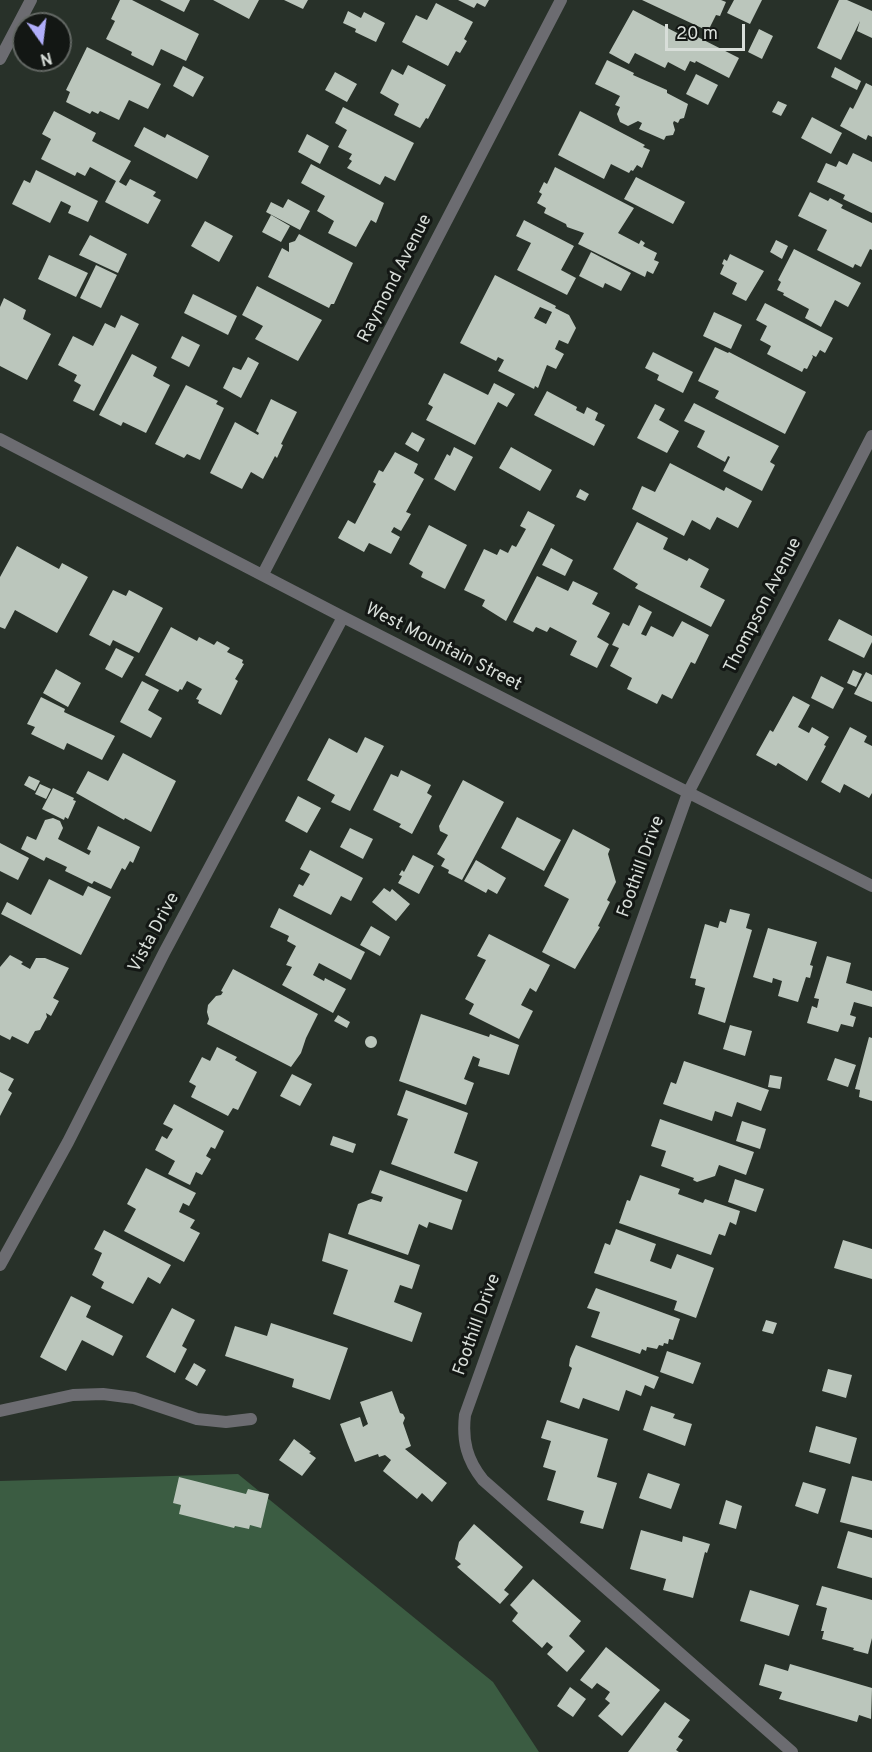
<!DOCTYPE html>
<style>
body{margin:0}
#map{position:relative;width:872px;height:1752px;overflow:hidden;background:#283129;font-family:Overpass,sans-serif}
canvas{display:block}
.north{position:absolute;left:12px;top:12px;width:60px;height:60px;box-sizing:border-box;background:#131714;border:2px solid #626763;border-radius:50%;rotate:166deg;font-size:16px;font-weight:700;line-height:24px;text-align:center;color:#d8ded9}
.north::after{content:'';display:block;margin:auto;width:21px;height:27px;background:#b0aefa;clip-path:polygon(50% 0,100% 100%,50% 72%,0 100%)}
.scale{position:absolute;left:665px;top:24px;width:80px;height:27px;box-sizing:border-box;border:3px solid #d8ded9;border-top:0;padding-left:8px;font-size:18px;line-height:21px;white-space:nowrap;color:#d8ded9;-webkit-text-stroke:4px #131714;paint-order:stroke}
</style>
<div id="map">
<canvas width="872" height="1752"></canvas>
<div class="north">N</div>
<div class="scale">20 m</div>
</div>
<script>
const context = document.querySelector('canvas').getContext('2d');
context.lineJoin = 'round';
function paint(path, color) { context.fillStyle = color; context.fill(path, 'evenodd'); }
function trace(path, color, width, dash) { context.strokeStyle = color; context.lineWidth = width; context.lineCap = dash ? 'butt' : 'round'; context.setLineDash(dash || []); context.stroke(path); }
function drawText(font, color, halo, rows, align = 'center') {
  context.font = font + ' Overpass,sans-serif'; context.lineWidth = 6; context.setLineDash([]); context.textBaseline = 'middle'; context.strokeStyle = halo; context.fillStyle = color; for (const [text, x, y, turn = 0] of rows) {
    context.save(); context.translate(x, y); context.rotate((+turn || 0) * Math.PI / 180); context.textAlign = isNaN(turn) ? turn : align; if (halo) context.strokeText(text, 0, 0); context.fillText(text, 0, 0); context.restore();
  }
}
paint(new Path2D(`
 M238,1474L493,1682L539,1752H0V1481Z`), '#3b5c42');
paint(new Path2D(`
 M120,0H132L199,34L186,61L161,49L153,66L131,55L132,52L106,39L115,21L111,19Z
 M160,0H190L184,12Z
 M213,0H259L249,19Z
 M284,0H308L303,9Z
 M458,0H489L485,7L477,3L474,8Z
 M642,0H721L726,2L720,16L716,15L708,31Z
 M734,0H762L750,24L727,13Z
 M839,0H847L872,11V38L857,31L860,21L841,60L817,48Z
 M436,3L473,22L464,39L467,41L460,53L456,51L448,66L402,42L416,15L427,20Z
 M633,10L681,35L684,30L739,58L729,78L696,61L695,63L690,61L685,71L668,62L665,68L635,53L629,64L609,53Z
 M348,11L361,18L364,12L385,23L376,42L355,32L356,29L343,23Z
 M759,29L773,36L762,59L748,52Z
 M87,47L161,84L148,109L129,100L119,120L100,111L98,114L92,111L90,114L66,102L70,92L66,90Z
 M607,60L634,73L633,75L667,90V93L688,104L684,118L680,119L678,123L674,121L673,123L675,130L673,135L666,136L664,140L639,129L642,123L638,121L628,126L620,122L617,114L620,107L615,105L620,96L595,84Z
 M408,65L446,85L428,119L426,118L420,128L394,115L399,104L380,93L392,69L403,75Z
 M183,66L204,77L193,97L173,86Z
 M835,67L861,81L857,90L831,77Z
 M335,72L357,84L347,102L325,90Z
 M696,74L718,85L708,105L686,94Z
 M866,83L872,86V137L868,135L866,140L840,126L850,107L853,109Z
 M778,101L787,105L781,116L772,112Z
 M343,107L414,143L395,181L385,176L380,185L347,168L352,161L349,159L352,154L338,147L347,130L335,123Z
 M54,111L96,133L92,141L131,161L119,182L126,186L130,179L156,192L153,196L161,200L148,224L105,202L116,181L90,167L85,176L77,172L75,176L41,159L51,139L42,134Z
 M580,111L645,145L643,147L650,150L642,168L637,165L633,171L631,170L629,173L611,164L604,179L558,155Z
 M812,117L842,133L831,154L801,138Z
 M144,127L165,138L167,134L209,156L197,179L134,146Z
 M307,134L329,146L320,164L298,152Z
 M853,153L872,162V213L843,199L845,195L817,182L826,163L836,167L839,161L847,165Z
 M311,164L384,203L376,223L371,220L356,247L328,233L334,221L317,211L325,196L301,183Z
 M555,167L634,208L618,233L639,244L641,240L645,243L643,246L657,253L654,260L659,262L653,274L647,271L645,277L578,244L584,233L567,227L566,224L544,213L546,208L537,203L542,194L539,192L544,182L547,184Z
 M36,170L98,201L88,222L68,213L71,206L61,201L50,223L12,204L24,180L30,183Z
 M636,177L685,202L673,224L624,199Z
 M810,192L828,201L830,198L843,205L841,208L872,223V250L870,249L861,267L855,264L853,268L817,250L827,230L798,216Z
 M288,199L310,211L300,230L266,212L271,202L283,208Z
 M271,215L290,226L281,242L262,232Z
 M524,220L574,246L561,270L576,278L567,295L517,270L531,243L516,236Z
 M205,221L233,236L219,262L191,246Z
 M299,234L353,263L334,304H331L329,308L268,277L282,248L289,252V243L295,241Z
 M90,235L127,254L118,273L79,255Z
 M776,240L788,246L782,259L770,252Z
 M794,249L861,283L848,307L835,300L821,327L805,318L809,309L783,295L784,293L777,290L781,282L778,280Z
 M591,252L631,273L621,291L605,283L603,288L579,276Z
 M730,254L764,271L746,301L732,294L737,283L720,274L724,265L722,264L724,259L727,261Z
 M49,255L88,273L76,297L38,279Z
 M96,265L117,275L101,308L80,298Z
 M495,275L556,306L555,308L569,315L576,328L568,344L559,340L555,349L564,354L556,369L547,365L538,388L535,386L534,389L498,371L504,360L498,357L496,361L460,343ZM540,307L552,312L546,324L534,318Z
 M257,286L322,320L298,361L255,339L263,326L242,315Z
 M193,294L237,316L228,335L184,313Z
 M4,298L26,310L23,319L51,334L27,380L0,366V307Z
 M765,303L833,338L825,353L820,350L816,357L812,355L813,357L807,369L804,368L802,372L767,354L771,346L760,340L767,326L756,320Z
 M714,312L742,325L731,349L703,336Z
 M121,315L139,324L94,411L73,401L81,385L74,381L77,375L58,365L73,336L93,346L105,323L115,328Z
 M182,336L200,345L189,367L171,358Z
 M715,347L728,353L729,352L806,392L785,434L715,398L719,391L698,381Z
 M653,352L693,372L683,393L657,380L659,375L645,368Z
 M132,354L157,367L153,376L170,385L146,433L123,422L121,426L99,415Z
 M248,357L259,363L241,398L223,388L233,367L241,370Z
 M444,373L488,395L494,383L515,394L507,407L498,402L475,445L426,420L433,407L428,404Z
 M186,385L218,401L216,404L224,408L200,460L187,454L184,458L155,444Z
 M547,391L577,407L576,410L584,414L587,407L598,413L595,420L605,425L594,446L534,415Z
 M271,399L297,412L281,444L283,445L277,458L275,456L263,479L251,472L242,489L210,473L235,422L258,435L259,433L256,431Z
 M694,403L779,446L770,462L775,465L762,491L723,471L730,457L728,456L725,462L697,447L705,431L684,421Z
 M655,404L665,409L659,420L679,431L667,453L637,438Z
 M412,432L425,439L418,452L405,444Z
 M454,447L473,457L455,491L434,479L447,454L450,456Z
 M511,447L552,470L540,491L499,468Z
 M395,452L418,464L414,473L424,479L406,512L411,514L401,531L394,527L391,532L400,537L391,554L369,543L364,552L338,538L348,520L355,524L376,484L373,482L379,470L383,472Z
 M670,463L724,491L726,487L752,501L738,528L717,517L710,530L692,520L684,536L632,509L642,486L655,492Z
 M580,489L589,494L585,501L576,497Z
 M528,511L555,525L506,621L482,606L485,600L464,590L484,549L497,555L500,549L508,553L512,545L516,547L526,529L520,526Z
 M637,522L668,538L663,549L687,561L689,558L709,569L700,587L725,600L711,627L635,588L638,584L613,569Z
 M429,525L467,545L445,589L421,577L423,572L409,564Z
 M17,546L59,569L62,563L88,577L57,633L15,610L5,629L0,627V577Z
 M551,548L573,560L565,576L542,565Z
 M537,576L568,591L573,581L598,593L592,604L610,613L597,637L609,644L597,668L570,655L577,641L550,627L547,632L536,627L533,632L513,622Z
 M113,590L126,596L129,590L163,608L139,653L113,640L110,646L89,635Z
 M639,605L652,612L641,634L646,636L651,626L673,637L682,621L709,635L695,664L691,662L672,699L662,694L657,704L627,689L632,678L610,666L619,648L612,645L623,623L629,626Z
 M839,619L872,636V642L864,658L828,640Z
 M171,627L197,641L199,637L214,645L217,641L230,648L227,652L243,660L242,663L244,664L235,679L238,681L221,715L198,703L199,700L196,699L202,689L187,681L182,690L180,689L178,692L145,675Z
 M116,648L134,657L122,678L105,669Z
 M56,669L81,683L68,707L43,693Z
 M853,670L862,674L856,687L847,683Z
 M866,672L872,675V702L854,694Z
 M821,676L844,688L833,709L811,698Z
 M142,681L159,690L148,710L162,718L151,738L120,722Z
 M793,696L810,705L798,727L809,733L812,727L829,737L824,745L826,746L807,781L778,763L776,766L756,755L770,730L773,732Z
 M41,697L65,709L64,712L115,736L102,760L67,743L64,750L31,734L35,727L27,724Z
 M850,727L867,736L864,742L872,746V793L869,798L844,784L840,793L821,782Z
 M365,737L384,746L350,811L331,802L335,795L307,780L329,738L357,753Z
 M123,753L176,781L151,832L125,818L124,820L76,793L88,771L108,781Z
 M401,770L431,785L427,793L432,796L412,834L399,827L401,824L373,810L391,774L398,777Z
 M29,776L40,781L35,791L24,785Z
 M463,780L504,802L462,880L448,873L449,870L441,866L445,859L437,854L448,835L440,831L439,826Z
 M40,784L51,789L46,799L35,794Z
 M53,788L74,798L73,800L76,801L68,819L65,817L64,820L42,809Z
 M298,796L321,808L307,833L285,821Z
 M517,817L561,840L544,871L501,848Z
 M53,818L60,821L63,828L58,839L89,855L91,851L87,849L98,826L140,847L133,863L130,861L125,870L122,868L111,889L94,881L92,884L65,871L67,867L46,857L44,861L21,849L27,836L36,840L45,820Z
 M350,828L373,839L363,859L340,847Z
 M573,829L610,849L608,854L616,882L607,900L610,902L598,926L600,927L575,969L542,952L569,899L544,886Z
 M0,843L29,858L18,880L0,871Z
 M310,850L363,878L351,901L341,896L331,915L293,896L299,884L303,886L310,874L300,869Z
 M413,855L434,866L419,894L398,883L402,876L399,875L402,870L404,872Z
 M476,860L506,878L497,894L488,889L486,893L464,881Z
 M49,879L83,896L88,886L111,897L81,955L1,914L7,902L31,915Z
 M384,888L390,892L392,889L410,904L396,921L372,902Z
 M279,908L365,952L351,980L319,963L313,975L324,981L325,978L346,989L333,1013L282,985L292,967L286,965L296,946L287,941L289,936L270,927Z
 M730,909L750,914L746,928L752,930L725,1023L698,1014L705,988L695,985L696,979L690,978L705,924L718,928L720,921L726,923Z
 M371,926L390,937L380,956L360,945Z
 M768,928L817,942L810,965L813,966L810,978L806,977L798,1002L778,996L782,981L773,978L772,983L753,977Z
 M489,934L550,965L536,992L530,988L521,1005L533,1011L519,1039L469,1014L474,1004L465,999L486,960L477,956Z
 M10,955L23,962L21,964L30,969L36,958H45L69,968L53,998L59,1001L51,1016L46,1013L47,1017L40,1030L35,1031L28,1044L12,1036L10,1040L0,1035V967Z
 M827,956L851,963L846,983L872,991V1007L854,1002L850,1015L856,1017L853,1027L841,1024L838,1032L807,1023L812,1006L817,1008L819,999L814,998Z
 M233,969L318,1014L306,1038L301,1053L291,1067L207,1024L209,1019L207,1012L208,1005L216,996L221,995L223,992L221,991Z
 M421,1014L489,1037L490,1034L519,1045L509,1075L478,1066L480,1059L473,1056L464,1079L474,1083L466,1105L399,1081Z
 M338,1015L350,1022L347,1028L334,1021Z
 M730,1025L752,1031L745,1056L723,1049Z
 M365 1042a6 6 0 1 1 12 0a6 6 0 1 1-12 0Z
 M869,1037L872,1038V1101L859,1097L860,1090L855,1089Z
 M217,1047L237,1057L235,1060L257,1072L238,1110L233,1108L228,1116L191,1097L196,1086L189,1082L202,1057L210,1061Z
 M835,1058L856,1065L848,1087L827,1080Z
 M684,1061L769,1090L761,1111L737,1102L732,1117L715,1111L712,1121L663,1104L671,1082L676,1084Z
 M0,1072L14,1079L8,1090L12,1093L0,1116Z
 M292,1074L312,1084L300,1106L280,1096Z
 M770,1075L782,1077L780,1089L768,1087Z
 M406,1090L468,1113L454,1153L478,1162L467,1192L391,1164L408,1119L397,1115Z
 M174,1104L224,1131L215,1149L211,1147L206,1156L211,1159L202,1175L196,1172L190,1185L168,1174L175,1161L155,1150L162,1136L167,1139L173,1129L163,1124Z
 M660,1119L754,1152L746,1175L719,1165L715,1176L697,1182L693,1180L694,1178L661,1166L666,1151L651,1146Z
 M742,1121L766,1129L760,1149L736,1141Z
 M333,1136L356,1144L353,1153L330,1145Z
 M146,1168L196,1193L189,1206L183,1203L179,1212L195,1220L190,1228L200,1233L184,1262L124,1231L136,1209L127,1204Z
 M380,1170L462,1200L452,1230L429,1222L427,1228L419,1224L408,1255L348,1234L358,1204L371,1199L381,1202L383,1197L371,1193Z
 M640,1175L680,1189L678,1194L703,1203L705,1199L740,1211L736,1225L730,1222L725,1236L719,1234L711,1255L619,1223L627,1200L630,1201Z
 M735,1179L764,1189L756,1212L728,1202Z
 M616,1229L656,1244L650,1261L671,1269L677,1254L714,1268L696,1318L674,1310L677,1301L594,1273L605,1243L610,1245Z
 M104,1230L171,1265L160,1284L148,1277L133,1304L101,1288L104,1282L92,1275L102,1253L94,1249Z
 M329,1233L420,1265L412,1289L400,1285L394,1302L422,1313L412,1342L333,1314L348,1270L322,1261Z
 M843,1240L872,1249V1279L834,1268Z
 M596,1288L680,1319L673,1340L669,1339L668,1344L664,1343L663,1346L659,1345L657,1349L647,1347L646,1351L642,1349L640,1354L591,1337L600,1312L587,1308Z
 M71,1296L91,1306L86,1317L123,1336L113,1356L82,1340L66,1371L40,1357Z
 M172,1308L195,1320L182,1346L187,1349L175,1373L146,1357Z
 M766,1320L777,1323L773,1334L762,1331Z
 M271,1323L348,1348L330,1400L292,1387L294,1379L225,1356L235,1326L267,1336Z
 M576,1345L659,1377L654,1389L645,1385L641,1396L626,1390L619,1411L583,1398L579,1409L560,1402L572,1368L569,1366L570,1359Z
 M667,1351L701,1363L693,1384L660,1372Z
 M194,1363L206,1370L197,1386L185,1379Z
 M828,1369L852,1375L846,1398L822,1391Z
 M392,1391L400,1413L403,1414L405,1418L403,1423L411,1446L405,1449L447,1483L432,1502L422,1493L417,1499L383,1471L391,1460L385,1455L379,1457L378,1454L355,1462L348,1445L340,1424L360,1417L363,1427L368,1424L360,1402Z
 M651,1406L675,1414L673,1418L692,1424L685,1446L643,1430Z
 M547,1420L608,1439L597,1477L617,1483L603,1529L580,1523L584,1511L547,1500L556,1471L543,1467L551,1441L541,1438Z
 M816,1426L857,1438L850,1464L809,1452Z
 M294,1439L311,1452L309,1453L316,1458L302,1476L279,1460Z
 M648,1473L680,1484L671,1509L639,1498Z
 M852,1476L872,1481V1530L840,1522Z
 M179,1477L246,1494L248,1489L269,1494L261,1528L250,1525L249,1529L235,1526L234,1528L179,1514L181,1505L173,1503Z
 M803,1482L826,1489L818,1514L795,1506Z
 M726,1500L742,1506L736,1529L719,1524Z
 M474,1524L523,1567L504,1590L509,1594L500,1604L457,1567L461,1564L455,1559L459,1542Z
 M641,1530L682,1542L683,1536L710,1544L707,1553L705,1552L693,1598L663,1590L666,1579L630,1569Z
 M848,1531L872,1538V1578L837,1568Z
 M533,1579L581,1621L569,1636L585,1651L567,1672L547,1654L553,1647L547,1642L542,1648L512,1621L518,1613L510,1605Z
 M822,1586L872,1600V1638L868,1654L853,1650L854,1648L822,1639L824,1631H821L827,1608L816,1605Z
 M750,1590L799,1605L789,1636L740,1621Z
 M606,1647L660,1690L622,1736L598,1716L610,1703L605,1699L610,1692L597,1683L592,1689L580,1680Z
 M765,1664L788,1671L790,1664L872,1688L871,1719L859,1715L857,1722L779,1699L782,1692L759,1685Z
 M570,1687L586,1699L573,1717L557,1706Z
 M665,1702L690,1720L678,1737L683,1740L676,1750L679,1752H628Z`), '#bbc6bc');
trace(new Path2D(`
 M0,59L31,0
 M0,439L343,617L872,886
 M263,574L561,0
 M0,1265L68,1142L164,953L343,617
 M0,1411L73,1395L103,1394L134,1398L197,1419L226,1422L251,1419
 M792,1752L483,1480C467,1460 462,1441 465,1415L688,793L872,436`), '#6c6c71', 12);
drawText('18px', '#d8ded9', '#131714', [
 ["Raymond Avenue",396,279,-63],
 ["Thompson Avenue",764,606,-63],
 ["West Mountain Street",443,648,27],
 ["Foothill Drive",642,867,-70],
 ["Vista Drive",155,933,-62],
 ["Foothill Drive",478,1325,-70]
]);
</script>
